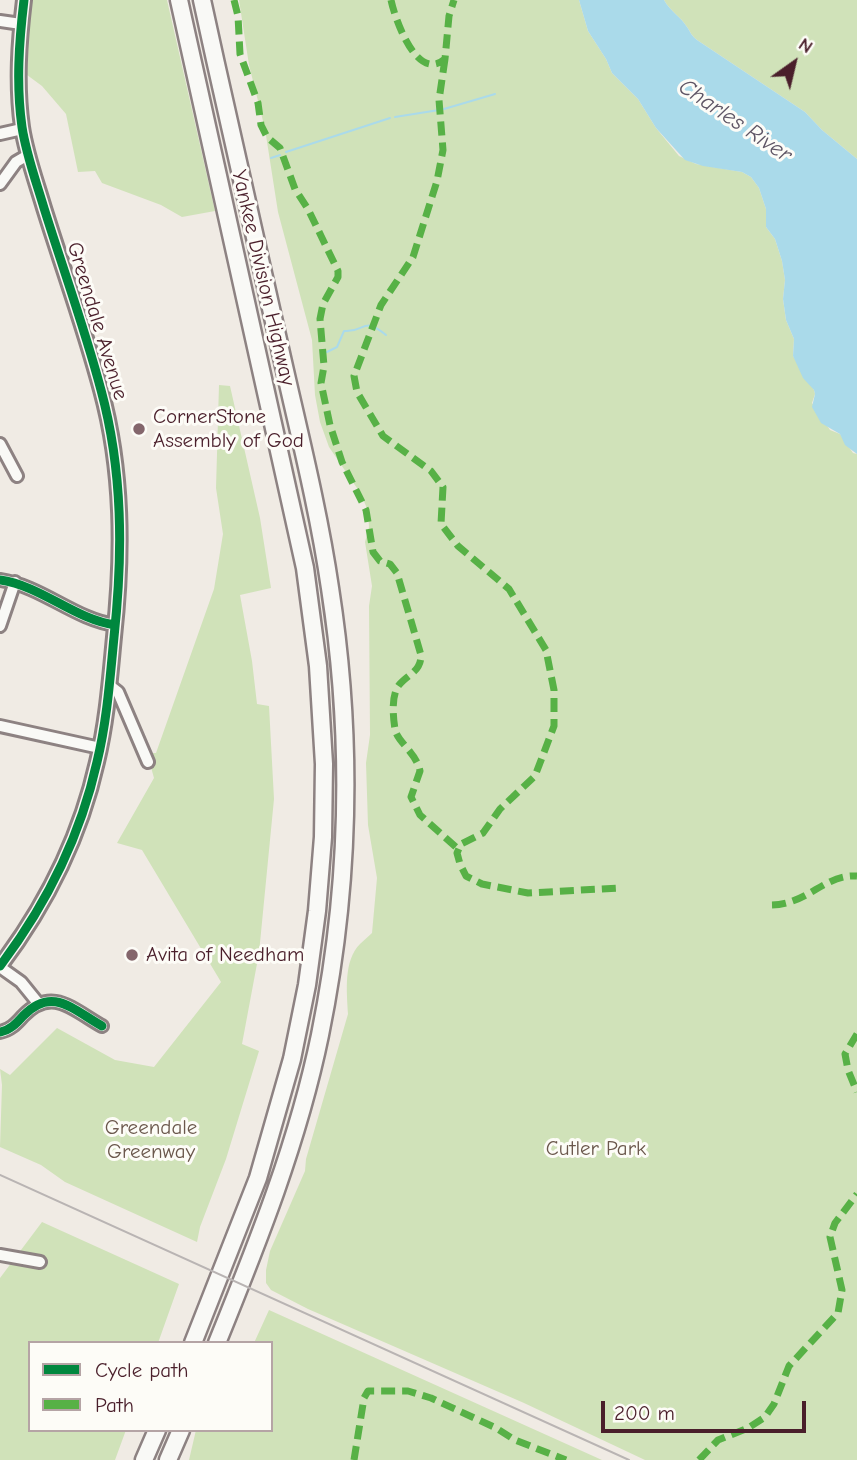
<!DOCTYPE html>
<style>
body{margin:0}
#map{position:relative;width:857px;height:1460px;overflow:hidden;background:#f0ebe4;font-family:"Comic Neue",sans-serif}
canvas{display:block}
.legend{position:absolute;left:28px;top:1341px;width:245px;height:91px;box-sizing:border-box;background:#fdfcf7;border:2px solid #b5a4a5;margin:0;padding:9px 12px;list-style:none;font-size:21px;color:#4a1f2b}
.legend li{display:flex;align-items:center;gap:14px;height:35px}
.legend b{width:35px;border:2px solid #b5a4a5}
.north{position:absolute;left:759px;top:28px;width:70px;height:70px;-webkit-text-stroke:5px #fdfcf7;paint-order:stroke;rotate:34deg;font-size:19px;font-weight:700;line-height:28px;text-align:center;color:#4a1f2b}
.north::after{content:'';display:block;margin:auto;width:24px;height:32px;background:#4a1f2b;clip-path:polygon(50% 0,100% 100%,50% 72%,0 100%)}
.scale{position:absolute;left:601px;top:1401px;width:205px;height:32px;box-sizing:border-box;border:4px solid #4a1f2b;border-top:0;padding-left:9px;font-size:21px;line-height:24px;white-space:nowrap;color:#4a1f2b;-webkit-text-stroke:5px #fdfcf7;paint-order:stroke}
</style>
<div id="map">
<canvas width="857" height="1460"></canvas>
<ul class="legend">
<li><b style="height:9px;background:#00873e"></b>Cycle path</li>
<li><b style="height:9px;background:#57b146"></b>Path</li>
</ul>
<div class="north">N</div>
<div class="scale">200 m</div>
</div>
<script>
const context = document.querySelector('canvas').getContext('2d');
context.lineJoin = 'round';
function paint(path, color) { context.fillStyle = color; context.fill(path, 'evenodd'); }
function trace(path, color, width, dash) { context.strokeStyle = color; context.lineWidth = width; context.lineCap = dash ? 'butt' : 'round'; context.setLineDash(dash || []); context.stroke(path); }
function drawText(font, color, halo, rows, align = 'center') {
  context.font = font + ' "Comic Neue",sans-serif'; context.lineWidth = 6; context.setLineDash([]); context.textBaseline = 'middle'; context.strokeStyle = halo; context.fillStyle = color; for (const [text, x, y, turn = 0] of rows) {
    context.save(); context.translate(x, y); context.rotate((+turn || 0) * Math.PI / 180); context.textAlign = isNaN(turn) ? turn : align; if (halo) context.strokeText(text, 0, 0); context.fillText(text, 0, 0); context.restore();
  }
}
paint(new Path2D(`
 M32,0H167L215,211L182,217L161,205L102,183L95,171L78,172L66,114L42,86L23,72Z
 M239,0H579L588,31L606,59L612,73L638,99L656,128L679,156L696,164L742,172L751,177L759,188L766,209V227L775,239L782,261L785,280L783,299L786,320L794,339L793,356L814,390L815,394L812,403L830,430L840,434L853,453L857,454V1460H645L524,1403L308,1309L271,1290L266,1283V1270L270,1251L305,1171L306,1159L348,1014C347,993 343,961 360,944C364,940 368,937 372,933L377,878L368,825L366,763L370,735L369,606L372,586L365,542L369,527L368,511L361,494L329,447L320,422L315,395L312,340L278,212L265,129L249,65Z
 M664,0H857V159L822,130L805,112L697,40C691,35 691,33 687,27C681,17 670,11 664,0Z
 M219,385L230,386L260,518L271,588L240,595L252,661L257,704L269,706L274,799L259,953L242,1044L259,1051L226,1159L200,1227L197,1242L65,1182L41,1165L0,1147L2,1085L0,1069L10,1075L57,1028L115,1060L154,1067L221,982L142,850L117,843L154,778L147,753H156L214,589L223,534L216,488Z
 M42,1222L179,1284L158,1343H30V1430H126L115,1460H0V1278Z
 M269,1310L602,1460H189L196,1430H271V1343H254Z`), '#d0e2b9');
paint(new Path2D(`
 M579,0H664C670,11 681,17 687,27C691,33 691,35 697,40L805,112L822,130L857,159V454L845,445L840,434L821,423L812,407L815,394L814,390L803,378L793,356L794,339L786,320L783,299L785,280L782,261L775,239L766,227V209L759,188L751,177L742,172L703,166L685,160L656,128L638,99L612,73L606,59L588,31Z`), '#aadaea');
trace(new Path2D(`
 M444,109L495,94
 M395,117L439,110
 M286,152L390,118
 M271,158L280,155
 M327,352L337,347L344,331C366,333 362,315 386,335`), '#aadaea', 2);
const minor = new Path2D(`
 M0,21L21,24
 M0,134L22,129
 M0,184L16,162L28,155
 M0,444L17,476
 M0,580C42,586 74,619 115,625
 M0,626L15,582
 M109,685L118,692L148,762
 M0,726L100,748
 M0,967L21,982L38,1003
 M0,1032C10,1030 16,1024 23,1016C52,986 72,1009 102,1026
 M0,1255L40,1262`);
const major = new Path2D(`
 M0,966C46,905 80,838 97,762C107,721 110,678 114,637C123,554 123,471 101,390C85,329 63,269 44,208C36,181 26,154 22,127C16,84 19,42 24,0`);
const highway = new Path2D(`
 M179,0L305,568L318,666L324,764L323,837L317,911L307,985L292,1059L258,1178L193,1343
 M202,0C227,115 253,230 279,344C297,425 318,506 330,588C353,736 350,888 320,1035C298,1142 258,1242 217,1343
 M144,1460L157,1430
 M168,1460L181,1430`);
trace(minor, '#8d8282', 16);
trace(major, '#8d8282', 18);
trace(highway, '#8d8282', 21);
trace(minor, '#f9f9f6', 10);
trace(major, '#f9f9f6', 12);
trace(highway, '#f9f9f6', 16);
trace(new Path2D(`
 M0,1175L629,1460`), '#b9b4b3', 2);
trace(new Path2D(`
 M234,0L238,16L240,54L258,103L261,125L267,137L280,148L295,189L308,209L338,271V277L323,304L320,319L324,366L321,383L330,425L342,462L366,510L373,552L380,561L390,564L397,573L421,655C421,672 408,674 399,685C391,695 393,717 395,729C397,742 416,752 420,771L411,797L420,815L458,849
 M391,0C395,19 417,83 445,59L449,16L454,0
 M445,59L439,100L443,150L437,181L413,257L381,305L354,376L357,392L383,436L431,471L443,487L441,524L458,546L509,589L546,650L554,690V726L535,776L500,809L483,833L461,844L457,853L460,864L466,876L482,884L528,893L619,888
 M772,905C808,904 825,874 857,876
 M857,1034L845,1054L848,1070L857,1092
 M354,1460L364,1398L368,1391H408L431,1398L496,1428L515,1440L566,1460
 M699,1460L718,1440L748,1428L765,1417L774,1404L789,1366L838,1313L842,1290L830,1237L835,1223L857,1194`), '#57b146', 7, [14, 7]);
trace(new Path2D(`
 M0,580C42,586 74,619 115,625
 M0,966C46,905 80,838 97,762C107,721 110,678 114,637C123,554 123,471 101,390C85,329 63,269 44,208C36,181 26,154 22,127C16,84 19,42 24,0
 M0,1032C10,1030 16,1024 23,1016C52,986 72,1009 102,1026`), '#00873e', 9);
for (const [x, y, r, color] of [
 [139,429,7,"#84666c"],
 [132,955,7,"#84666c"]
]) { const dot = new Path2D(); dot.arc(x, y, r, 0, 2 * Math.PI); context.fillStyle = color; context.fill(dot); trace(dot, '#fdfcf7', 2.5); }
drawText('21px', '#4a1f2b', '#fdfcf7', [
 ["Yankee Division Highway",263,278,77],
 ["Greendale Avenue",97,321,73]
]);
drawText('21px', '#4a1f2b', '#fdfcf7', [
 ["CornerStone",153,417],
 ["Assembly of God",153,441],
 ["Avita of Needham",146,955]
], 'left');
drawText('21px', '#6a574b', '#fdfcf7', [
 ["Greendale",151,1128],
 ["Greenway",151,1152],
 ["Cutler Park",596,1149]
]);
drawText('italic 23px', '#5e5565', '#fdfcf7', [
 ["Charles River",735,121,34]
]);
</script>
